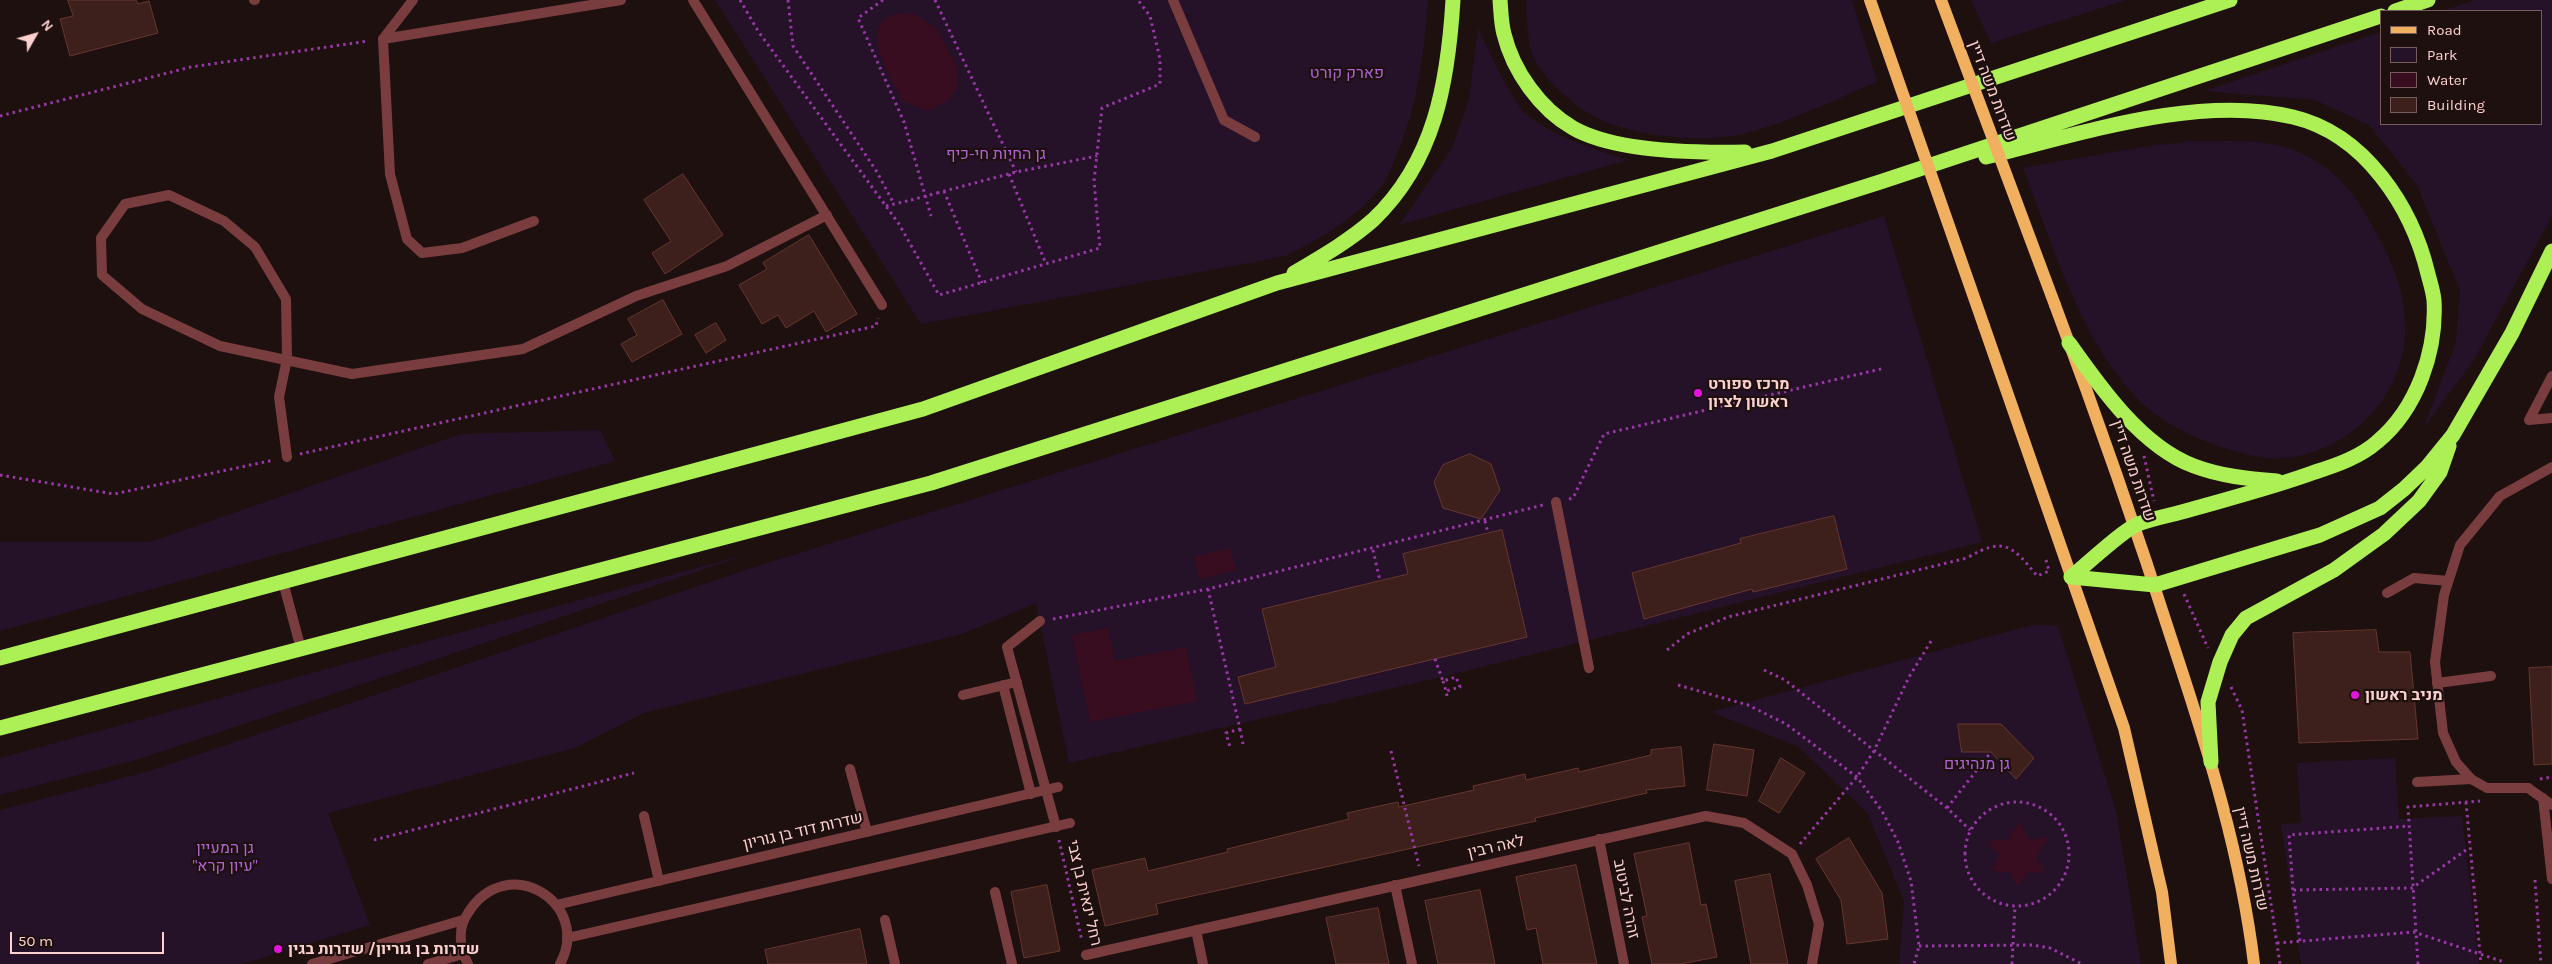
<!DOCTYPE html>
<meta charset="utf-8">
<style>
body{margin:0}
#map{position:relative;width:2552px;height:964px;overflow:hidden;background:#1e100e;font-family:Karla,sans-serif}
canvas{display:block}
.legend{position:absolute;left:2380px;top:10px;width:162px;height:115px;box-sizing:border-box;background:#1e100e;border:1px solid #765d5b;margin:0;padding:6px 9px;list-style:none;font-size:15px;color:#fbd1cf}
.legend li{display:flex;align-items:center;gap:10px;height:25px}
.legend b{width:25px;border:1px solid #765d5b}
.north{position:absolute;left:10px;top:10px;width:50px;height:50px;-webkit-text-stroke:4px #1e100e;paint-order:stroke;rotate:52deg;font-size:14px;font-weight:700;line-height:20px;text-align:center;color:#fbd1cf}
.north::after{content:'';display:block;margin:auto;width:18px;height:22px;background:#fbd1cf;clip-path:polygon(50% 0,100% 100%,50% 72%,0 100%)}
.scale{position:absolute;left:10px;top:932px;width:154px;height:22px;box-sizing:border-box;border:2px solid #fbd1cf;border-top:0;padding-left:6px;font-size:15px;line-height:18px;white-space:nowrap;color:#fbd1cf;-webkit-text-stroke:4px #1e100e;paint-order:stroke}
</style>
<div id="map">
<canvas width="2552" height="964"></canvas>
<ul class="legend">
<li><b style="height:6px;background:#f1af60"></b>Road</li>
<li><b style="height:14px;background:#251228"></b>Park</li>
<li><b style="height:14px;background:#380d20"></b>Water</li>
<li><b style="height:14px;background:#3d201c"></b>Building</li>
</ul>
<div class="north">N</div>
<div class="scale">50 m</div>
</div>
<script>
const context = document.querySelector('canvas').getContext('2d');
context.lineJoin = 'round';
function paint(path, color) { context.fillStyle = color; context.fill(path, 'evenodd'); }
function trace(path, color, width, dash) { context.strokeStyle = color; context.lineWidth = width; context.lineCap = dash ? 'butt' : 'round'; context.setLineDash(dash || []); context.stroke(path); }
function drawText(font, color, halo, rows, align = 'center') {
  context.font = font + ' Karla,Heebo,sans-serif'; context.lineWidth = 4.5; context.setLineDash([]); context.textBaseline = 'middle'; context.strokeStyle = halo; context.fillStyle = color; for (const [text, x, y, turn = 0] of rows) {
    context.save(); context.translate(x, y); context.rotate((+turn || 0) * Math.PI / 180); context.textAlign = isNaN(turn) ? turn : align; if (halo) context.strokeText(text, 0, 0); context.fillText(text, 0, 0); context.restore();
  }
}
paint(new Path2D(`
 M715,0H1428C1424,54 1418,106 1396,156C1393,164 1390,174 1385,181C1361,216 1322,237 1286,256L921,324Z
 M1526,0H1852L1877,82C1833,100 1770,132 1724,137C1690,141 1640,135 1608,123C1582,114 1545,82 1533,56C1528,44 1526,14 1526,0Z
 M1971,0H2126L1991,43Z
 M2475,0H2552V216L2474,360L2424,427L2456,342L2460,291L2417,185L2369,125L2315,100L2204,91L2381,32V124H2541V11H2442Z
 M1478,28C1486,45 1514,105 1527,115C1557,138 1593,149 1628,160L1399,225L1452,148L1469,99Z
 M2193,141C2227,141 2264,138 2296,151C2333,167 2353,190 2372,225C2390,257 2405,288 2405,326C2407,394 2350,453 2283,458C2267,460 2247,455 2232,450C2194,439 2158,422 2131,392C2077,330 2052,243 2023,168L2142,147Z
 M1884,216L1982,542L1441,677L1069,763L1036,603L962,634L644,713L575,748L328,813L370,925L241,964H0V810L146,772L761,565Z
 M600,430L615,461L0,631V542H150L461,434Z
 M752,553L136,760L0,795V758Z
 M2032,625L2058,626L2116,811L2141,964H1899L1904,901L1868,814L1799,747L1711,712Z
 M2395,758L2399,819L2462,816L2479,964H2301L2281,824L2301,823L2297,763Z`), '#251228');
paint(new Path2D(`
 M912,13L938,30L957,67L958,87L948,100L927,111L902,100C893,80 857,27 893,15C898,13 907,14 912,13Z
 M1230,548L1236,570L1199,579L1194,557Z
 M1108,628L1115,661L1186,647L1197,701L1090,722L1072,635Z
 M2019,821L2029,840L2049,837L2036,856L2045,873L2028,872L2018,886L2009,872L1991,871L1999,856L1988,841L2009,839Z`), '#380d20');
const building = new Path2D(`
 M68,0H136L138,4L149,1L158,33L70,56L60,19L73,16Z
 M683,174L723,235L665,274L652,253L671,241L644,200Z
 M809,235L857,314L826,332L814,311L786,328L778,315L762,324L739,285L767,269L763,263Z
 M663,300L682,334L632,362L621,344L637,335L628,319Z
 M716,323L726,340L706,353L695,335Z
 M1470,454L1491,464L1500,490L1481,519L1443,508L1434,482L1443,465Z
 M1834,516L1847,569L1753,592L1752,589L1644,619L1632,573L1741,543L1740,539Z
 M1502,530L1527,637L1245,704L1238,677L1276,667L1262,609L1408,574L1403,554Z
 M2376,630L2379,652H2410L2418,739L2299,743L2293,633Z
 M2552,667V764L2534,765L2529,668Z
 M1958,724H2001L2034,758L2016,779L1991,752H1962Z
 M1714,744L1754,750L1747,796L1707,790Z
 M1681,747L1685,786L1646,790L1647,793L1535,818L1536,821L1156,904L1158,914L1105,926L1092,870L1145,858L1148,871L1228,852L1227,849L1349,819L1347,813L1398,802L1399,807L1474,790L1473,786L1525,774L1526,780L1578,768L1579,772L1651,755V750Z
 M1781,758L1805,773L1779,813L1759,801Z
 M1849,838L1882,893L1888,939L1847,944L1841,900L1816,859Z
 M1689,843L1701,905L1706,904L1717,957L1680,964H1652L1642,917L1647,916L1634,854Z
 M1576,865L1597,964H1543L1536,928L1527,930L1516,877Z
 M1770,874L1788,964H1751L1735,881Z
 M1047,885L1060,951L1024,958L1011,892Z
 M1480,890L1495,964H1438L1425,901Z
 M1378,908L1389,964H1336L1326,918Z
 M860,929L867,964H768L765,950Z`);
paint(building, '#3d201c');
trace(building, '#673630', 1);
trace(new Path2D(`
 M740,0L758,31L899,224L939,295L1100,248L1094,181L1102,108L1160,84V59L1150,16L1138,0
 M788,0L793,46L877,172L894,204
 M883,0L858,18L904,122L931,216
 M935,0L1016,172
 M0,116L191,67L368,41
 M1009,174L1046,264
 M944,191L982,283
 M937,193L1016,172L1097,156
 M886,206L911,200
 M300,454L876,326L878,318
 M2144,456L2154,501
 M0,475L114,494L274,460
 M1569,499L1573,498L1604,434L1885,368
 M1485,521L1488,533
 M1373,550L1380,581
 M1208,589L1240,729L1226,733L1230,747
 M2184,594L2208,648
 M1053,619L1208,589L1543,505
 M1667,650L1687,634L1728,617L1967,558C2004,536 2013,546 2037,576L2049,571L2046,560
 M1435,659L1443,681L1456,677L1460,687L1446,691L1447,696
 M1764,670L1785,680L1947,808L1970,830
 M1443,681L1446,691
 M1678,685L1748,705L1786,724L1857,777L1882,811L1898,842L1911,881L1919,946L1914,964
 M2231,687L2242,710L2280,964
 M1240,729L1243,744
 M1391,751L1419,866
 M2540,779L2552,777
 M2466,802L2481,964
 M1965 854a52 52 0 1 1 104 0a52 52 0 1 1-104 0Z
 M1947,808L1991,752
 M374,840L634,773
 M1059,840L1082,941
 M1800,844L1857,777L1874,751L1909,677L1933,638
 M2535,880L2541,964
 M2293,890L2289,835L2409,826
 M2300,941L2293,890L2412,888L2469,848
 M2277,943L2414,932L2504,962
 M1919,946L2033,945L2050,948L2082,964
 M2012,964L2015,906
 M2418,964L2408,807L2480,801`), '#9738a6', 3, [2.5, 4]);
trace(new Path2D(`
 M254,0H255
 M693,0L882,305
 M1173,0L1224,120L1255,137
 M383,39L413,0
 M534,221L462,248L422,253L407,239L390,174L383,39L621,0
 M2552,376L2529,420L2552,418
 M287,457L279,397L287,359L286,299L255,247L224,221L169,195L125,204L101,238L102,275L142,309L220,346L352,374L523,349L636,296L727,266L827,215
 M1556,502L1589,668
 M283,582L301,649
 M2387,593L2414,578L2448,581
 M1040,621L1007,647L1056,827
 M2437,683L2491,676
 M1003,685L1031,794
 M963,695L1017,682
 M850,769L867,832
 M2417,782L2471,779
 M2528,788L2552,805
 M2543,798L2552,879
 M644,816L659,881
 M995,892L1012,964
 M885,920L895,964`), '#793d40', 10);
trace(new Path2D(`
 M2528,788H2487L2471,779L2456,762L2443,733L2435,662L2444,595L2460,545L2500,496L2552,467
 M1599,839L1624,964
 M1395,885L1412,964
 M556,905L1058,787
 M1196,930L1203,964
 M567,938L1070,823
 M1086,955L1706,816L1744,823L1792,854L1807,885L1819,924L1812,964`), '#793d40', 10);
trace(new Path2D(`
 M312,964L463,920
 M428,964L463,954
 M468,964C460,948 457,929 468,913C507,850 593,903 560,964`), '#793d40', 10);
trace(new Path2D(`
 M2055,305C2098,419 2138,534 2175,650C2209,753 2241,856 2254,964
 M1984,326L2124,728L2162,892L2171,964`), '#f1af60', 12);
trace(new Path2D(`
 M1500,0C1501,11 1501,23 1504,34C1513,71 1540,109 1573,128C1615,152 1697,153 1745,152
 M2395,11L2428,0
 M1986,157C2080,134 2199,94 2293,117C2365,134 2412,207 2428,274C2430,282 2433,291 2434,300C2437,351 2417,409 2377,442C2360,457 2337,465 2315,472C2274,487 2231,498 2189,510C2172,515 2154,518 2138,524C2123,530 2086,565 2071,577
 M1294,273C1321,257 1349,241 1373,220C1435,161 1448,82 1453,0
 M2069,343C2100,387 2142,447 2194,466C2220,476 2249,479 2277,481
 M2071,577L2155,585L2320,535L2380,508L2404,489L2427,467L2453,435L2512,333L2552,251
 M0,658L923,409L1277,283L1772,151L2230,0
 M0,728L931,483L1880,182L2381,16
 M2211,762L2208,702L2220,662L2232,635L2246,618L2334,570L2384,534L2419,501L2440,472L2449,446`), '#acf055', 15);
trace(new Path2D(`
 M911,200L937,193`), '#9738a6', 3, [2.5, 4]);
trace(new Path2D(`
 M1870,0L1984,326
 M1941,0L2055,305`), '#f1af60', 12);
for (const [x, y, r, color] of [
 [1698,393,5,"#e214de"],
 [2355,695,5,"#e214de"],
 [278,949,5,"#e214de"]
]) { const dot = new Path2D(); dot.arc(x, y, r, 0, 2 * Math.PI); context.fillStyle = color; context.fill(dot); trace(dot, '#1e100e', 2); }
drawText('16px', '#ae63d4', '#1e100e', [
 ["פארק קורט",1347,73],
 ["גן החיות חי-כיף",996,154],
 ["גן מנהיגים",1977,764],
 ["גן המעיין",225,848],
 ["\"עיון קרא\"",225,866]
]);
drawText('16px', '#fbd1cf', '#1e100e', [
 ["שדרות משה דיין",1992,91,69],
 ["שדרות משה דיין",2133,471,71],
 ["שדרות דוד בן גוריון",803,831,-13],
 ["לאה רבין",1496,847,-13],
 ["שדרות משה דיין",2251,859,77],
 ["רחל ינאית בן צבי",1084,893,77],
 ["זהרה לביטוב",1626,899,79]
]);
drawText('bold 16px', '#fbd1cf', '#1e100e', [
 ["מרכז ספורט",1708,384],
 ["ראשון לציון",1708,402],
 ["מניב ראשון",2365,695],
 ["שדרות בן גוריון/ שדרות בגין",288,949]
], 'left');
</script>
